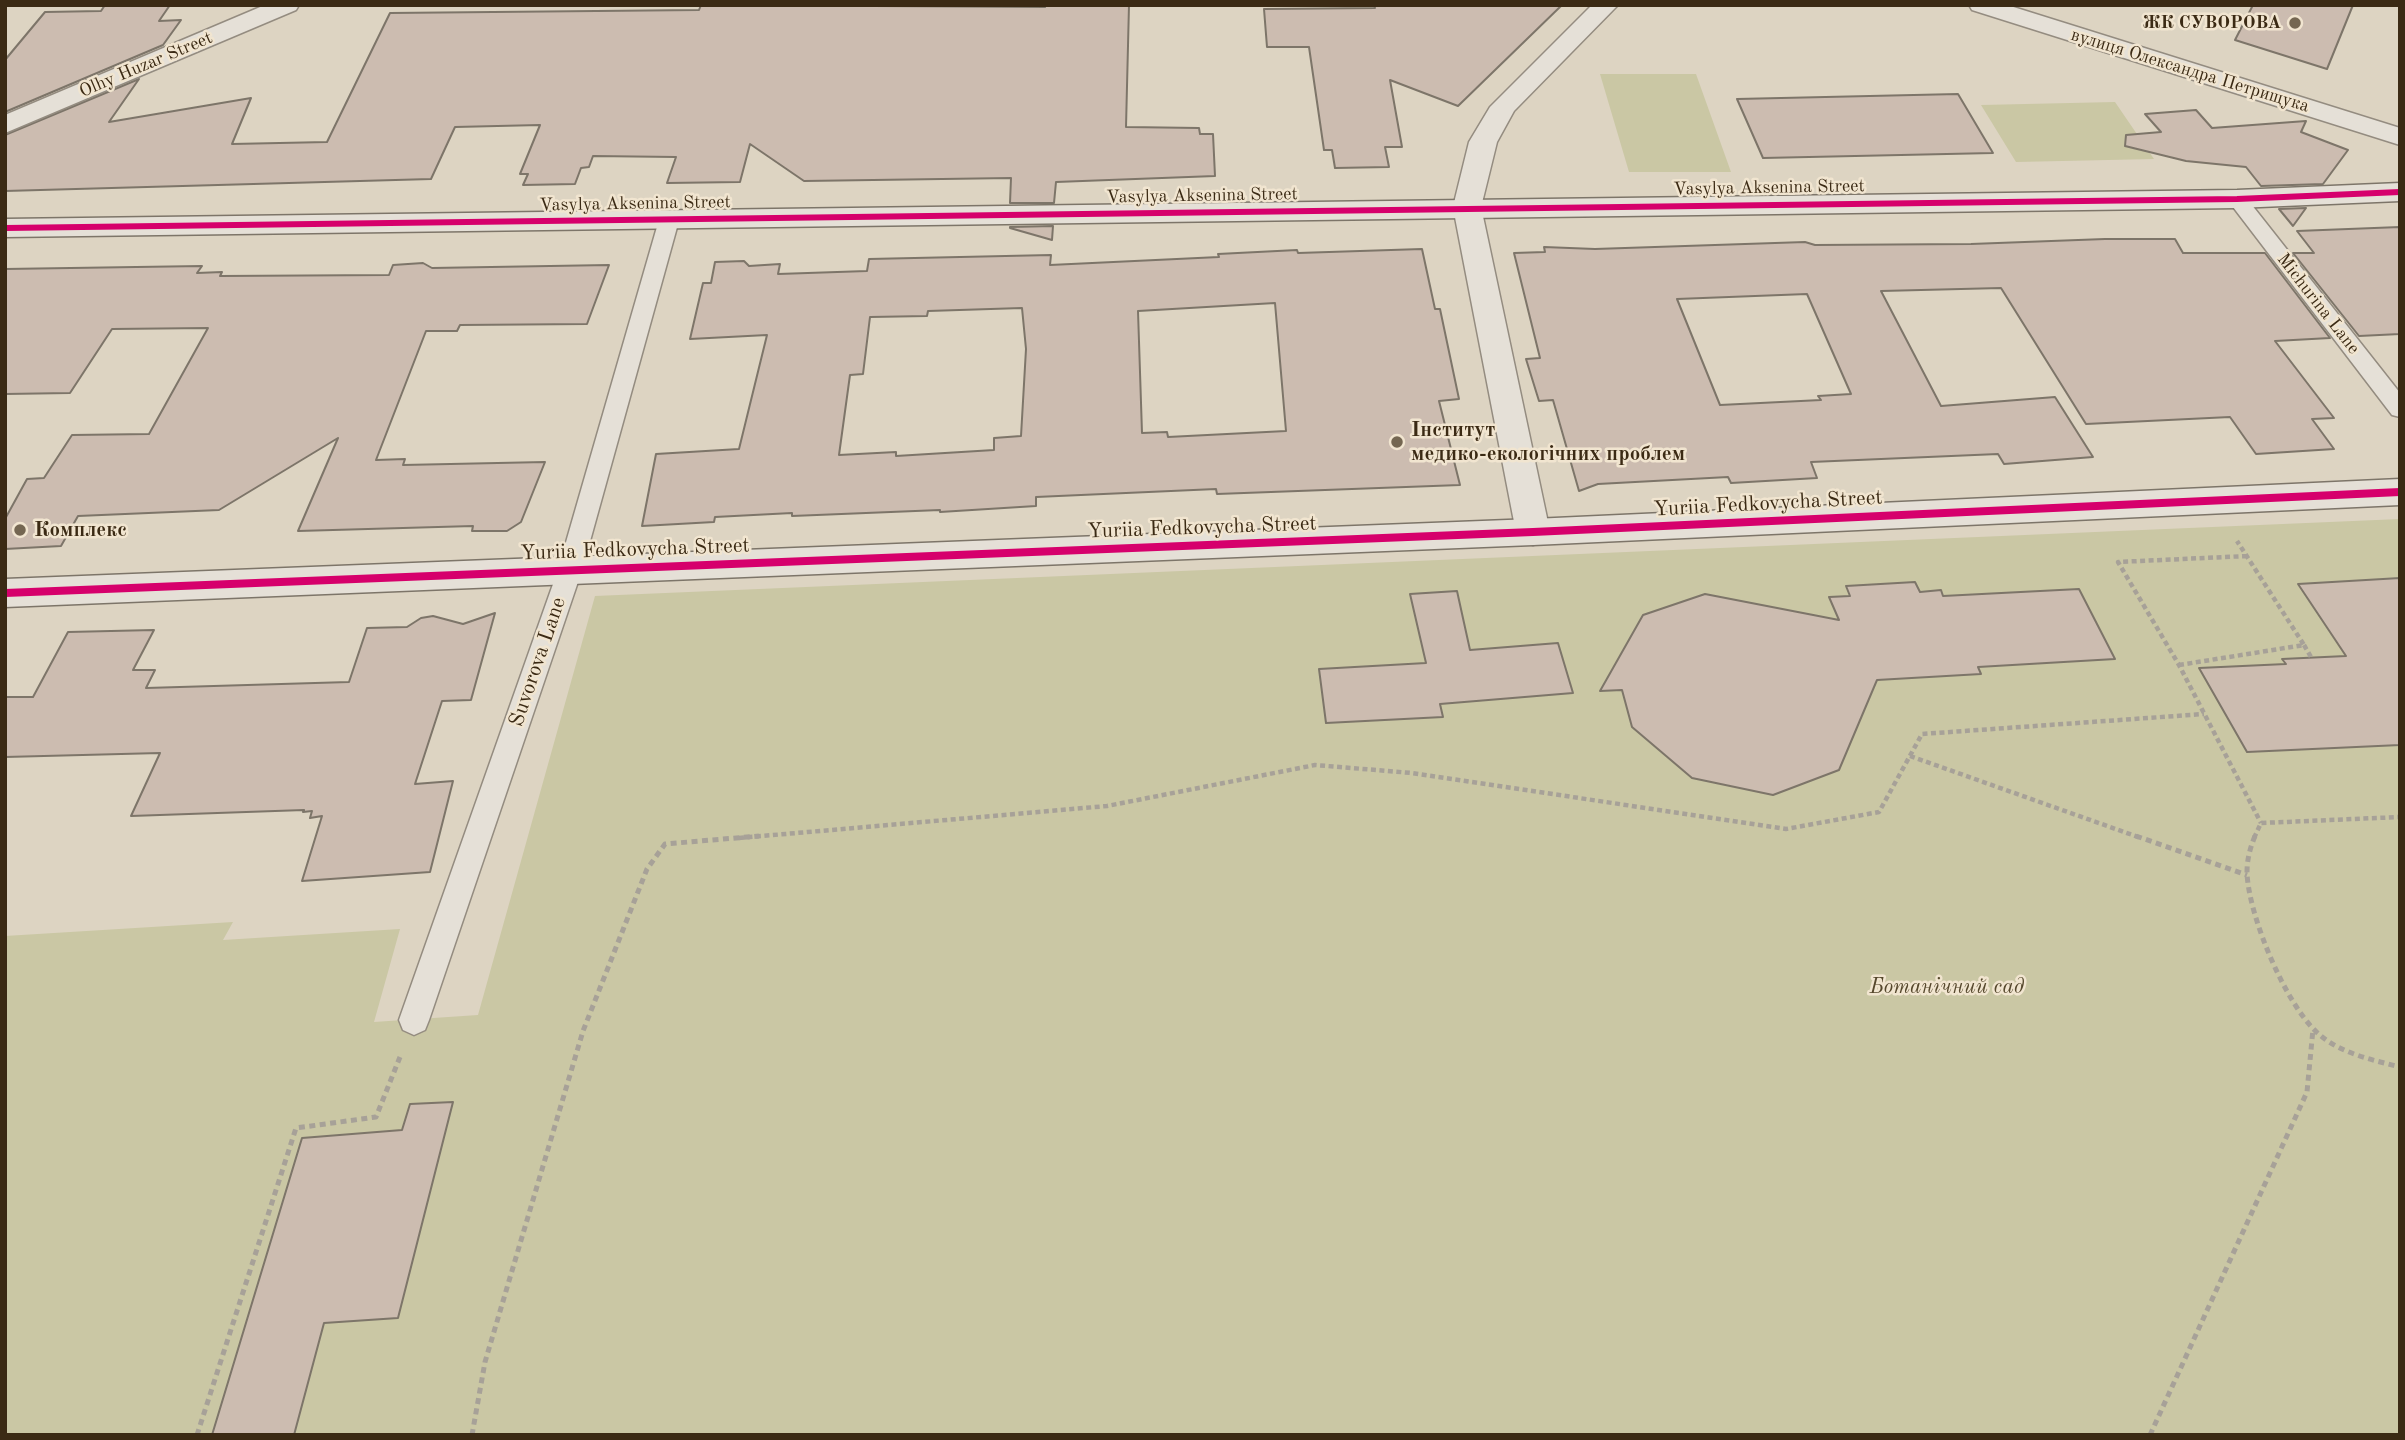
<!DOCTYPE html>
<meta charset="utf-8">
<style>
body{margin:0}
#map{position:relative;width:2405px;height:1440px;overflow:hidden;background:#ddd4c2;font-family:"Old Standard TT",serif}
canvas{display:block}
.frame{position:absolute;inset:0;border:7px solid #3b2a14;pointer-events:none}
</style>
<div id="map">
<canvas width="2405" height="1440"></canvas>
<div class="frame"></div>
</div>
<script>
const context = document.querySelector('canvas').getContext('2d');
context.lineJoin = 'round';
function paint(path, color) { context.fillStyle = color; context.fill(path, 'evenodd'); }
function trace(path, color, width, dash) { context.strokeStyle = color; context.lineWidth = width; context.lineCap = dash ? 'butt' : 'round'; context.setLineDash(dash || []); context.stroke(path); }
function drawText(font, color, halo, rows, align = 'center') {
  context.font = font + ' "Old Standard TT",serif'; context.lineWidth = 5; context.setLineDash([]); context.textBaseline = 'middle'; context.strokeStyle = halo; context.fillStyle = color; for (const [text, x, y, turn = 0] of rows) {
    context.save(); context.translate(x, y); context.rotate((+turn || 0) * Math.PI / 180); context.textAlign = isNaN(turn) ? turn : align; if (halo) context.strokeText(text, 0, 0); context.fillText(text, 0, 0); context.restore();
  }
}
paint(new Path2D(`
 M1600,74H1696L1731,172H1629Z
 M2115,102L2154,159L2016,162L1981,105Z
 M2400,519V1435H5V936L233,922L223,940L400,929L374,1022L478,1015L595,596Z`), '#cac7a4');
const building = new Path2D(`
 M105,5H170L159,21L181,20L163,45L5,112V60L45,12L101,11Z
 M701,5L1045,7L1046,5H1129L1126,127L1199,128L1200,134H1213L1215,176L1056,182L1054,203H1010L1011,178L804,181L750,144L740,182L667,183L676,157L593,156L589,167L581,168L575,184L523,185L528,174H520L540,125L455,127L431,179L5,191V135L139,79L109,122L251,98L232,144L327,142L390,13L699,10Z
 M1374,5H1562L1458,106L1390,80L1402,147H1385L1389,167L1335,168L1332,150H1324L1309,47H1267L1264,9L1375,8Z
 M2253,5H2353L2327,69L2235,40Z
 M1958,94L1993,153L1763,158L1737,99Z
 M2196,110L2212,128L2306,121L2301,132L2348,150L2323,184L2261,186L2246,167L2186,161L2125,146L2126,135L2161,132L2145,114Z
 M2306,208L2293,226L2279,209Z
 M1053,226L1052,240L1010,228V227Z
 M2400,227V334L2359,336L2293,253H2314L2297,231Z
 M2105,239H2175L2183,253H2265L2330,338L2275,341L2334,418L2312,419L2334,449L2256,454L2230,417L2086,424L2001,288L1881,291L1941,406L2055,397L2093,457L2004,464L1998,454L1811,462L1817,478L1731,483L1728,477L1598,484L1579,491L1553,400L1539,401L1526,359L1540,358L1514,253L1545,252L1544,247L1595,249L1805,242L1815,245L1971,244ZM1807,294L1851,394L1818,396L1821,400L1720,405L1677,299Z
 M1422,249L1435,309H1440L1459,399L1439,401L1460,485L1217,494L1216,489L1036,497V506L940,512V510L792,516V513L715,517L714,522L642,526L656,454L739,449L767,335L690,339L703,283H711L715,262L744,261L749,266L780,264L778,274L867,271L869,259L1051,255L1050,265L1219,257L1218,254L1297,250L1298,253ZM1275,303L1286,431L1168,437L1167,432L1142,433L1138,311ZM1022,308L1026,349L1021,436L994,438V450L896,456V452L839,455L850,375L863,374L870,317L927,316L928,311Z
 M423,263L432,268L609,265L587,324L460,325L457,331H426L376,460L405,459L403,465L545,462L521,522L507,531H472L473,526L298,531L338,438L219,510L78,516L61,546L5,549V519L27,479L44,478L72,435L149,434L208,328L112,329L70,393L5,394V269L202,266L197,273L222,272L220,276L389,275L393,265Z
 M2400,578V745L2247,752L2199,668L2286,664L2282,659L2346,656L2298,584Z
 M1915,582L1920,592L1941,590L1943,596L2079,589L2115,659L1978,667L1981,674L1877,680L1839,770L1773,795L1692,778L1632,727L1622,690L1600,691L1643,615L1705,594L1839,620L1829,597L1850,596L1846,586Z
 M1457,591L1470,650L1558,643L1573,693L1440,704L1443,717L1326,723L1319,669L1426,663L1410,594Z
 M495,613L471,700L442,701L415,784L453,781L430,872L302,881L322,816L310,818L312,811L303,812L304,810L131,816L160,753L5,757V697H33L68,632L154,630L133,670H155L146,688L349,682L367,628L407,627L421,618L433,616L463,624Z
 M453,1102L398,1318L324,1323L294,1435H212L302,1138L402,1130L410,1104Z`);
paint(building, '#ccbcb0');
trace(building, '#7d7569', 2);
const lane = new Path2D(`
 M2237,193L2244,195L2400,393V417L2392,415L2230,203L2227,199L2230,195Z
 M669,214L676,216L679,220L582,570L429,1020L425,1030L414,1035L403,1030L399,1020L558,570L659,220L662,216Z`);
const street = new Path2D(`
 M265,5H299L296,10L5,133V115Z
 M1592,5H1618L1514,111L1497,142L1481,207L1550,532L1545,541L1533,545L1521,541L1516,532L1453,207L1469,142L1490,107Z
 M1969,5H2007L2400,128V145L1972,10Z`);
const secondary = new Path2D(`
 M2400,183V201L2237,208L5,237V219L2237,190Z
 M2400,479V505L1533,545L5,607V579L1533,519Z`);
trace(lane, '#948c80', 3);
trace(street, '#948c80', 3);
trace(secondary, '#7d7569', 3);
trace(new Path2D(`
 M2247,556L2118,562L2179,665L2261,823
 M2304,645L2311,657
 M2179,665L2304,645L2237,541
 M1910,756L2141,838
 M739,838L1107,806L1315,765L1412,773L1786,829L1879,812L1922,734L2204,714
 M2254,838L2261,823L2400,817`), '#a7a198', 4.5, [5, 3.5]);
trace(new Path2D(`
 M2136,836L2247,875
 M2255,836C2250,848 2247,860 2247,872C2248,915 2287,1009 2321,1036C2343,1054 2373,1060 2400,1067
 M197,1435L296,1128L376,1117L400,1057
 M472,1435L485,1362L583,1031L647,869L665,844L759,836
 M2150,1435L2307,1092L2313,1029`), '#a7a198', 5, [6, 4.5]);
paint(lane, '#e5e0d7');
paint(street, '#e5e0d7');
paint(secondary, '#e5e0d7');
trace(new Path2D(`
 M5,228L2237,199L2400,192`), '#d6006c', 6);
trace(new Path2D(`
 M5,593L1533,532L2400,492`), '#d6006c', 8);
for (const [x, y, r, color] of [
 [2295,23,7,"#746651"],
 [1397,442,7,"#746651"],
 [20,530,7,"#746651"]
]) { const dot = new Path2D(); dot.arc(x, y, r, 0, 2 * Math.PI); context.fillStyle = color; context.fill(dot); trace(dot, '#f1e5d0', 2.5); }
drawText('bold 18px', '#3b2a14', '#f1e5d0', [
 ["ЖК СУВОРОВА",2281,23]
], 'right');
drawText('18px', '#3b2a14', '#f1e5d0', [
 ["Olhy Huzar Street",146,65,-23],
 ["вулиця Олександра Петрищука",2190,71,17],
 ["Vasylya Aksenina Street",1769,188,-1],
 ["Vasylya Aksenina Street",1202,196,-1],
 ["Vasylya Aksenina Street",635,204,-1],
 ["Michurina Lane",2318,304,52]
]);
drawText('bold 21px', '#3b2a14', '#f1e5d0', [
 ["Інститут",1411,430],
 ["медико-екологічних проблем",1411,454],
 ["Комплекс",34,530]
], 'left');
drawText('21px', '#3b2a14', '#f1e5d0', [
 ["Yuriia Fedkovycha Street",1768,504,-3],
 ["Yuriia Fedkovycha Street",1202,528,-2],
 ["Yuriia Fedkovycha Street",635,550,-2],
 ["Suvorova Lane",538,662,-71]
]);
drawText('italic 21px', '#55472c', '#f1e5d0', [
 ["Ботанічний сад",1947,987]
]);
</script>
